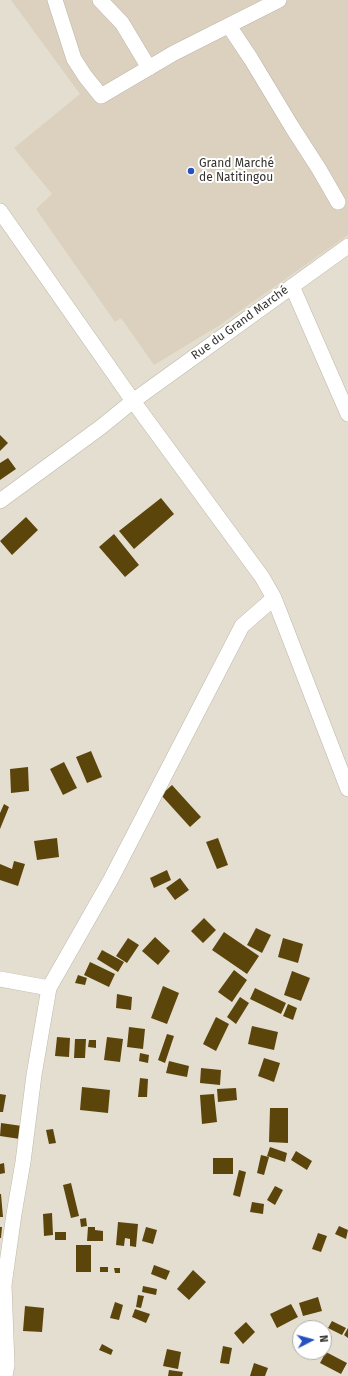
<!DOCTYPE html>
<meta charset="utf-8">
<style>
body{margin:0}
#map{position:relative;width:348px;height:1376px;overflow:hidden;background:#e4ded1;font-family:"Fira Sans",sans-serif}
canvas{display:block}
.north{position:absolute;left:292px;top:1320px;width:40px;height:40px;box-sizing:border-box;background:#fff;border:1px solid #aeadab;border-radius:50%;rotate:84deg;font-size:11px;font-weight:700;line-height:16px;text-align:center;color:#35332e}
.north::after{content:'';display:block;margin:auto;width:14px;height:18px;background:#2551bf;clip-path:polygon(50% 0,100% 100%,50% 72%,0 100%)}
</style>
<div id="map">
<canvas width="348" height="1376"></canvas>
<div class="north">N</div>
</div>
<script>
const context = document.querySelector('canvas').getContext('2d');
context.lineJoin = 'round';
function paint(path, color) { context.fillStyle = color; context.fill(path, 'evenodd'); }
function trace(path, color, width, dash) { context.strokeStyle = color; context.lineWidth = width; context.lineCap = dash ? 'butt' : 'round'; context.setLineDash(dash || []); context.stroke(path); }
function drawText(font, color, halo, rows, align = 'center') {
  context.font = font + ' "Fira Sans",sans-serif'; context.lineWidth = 4; context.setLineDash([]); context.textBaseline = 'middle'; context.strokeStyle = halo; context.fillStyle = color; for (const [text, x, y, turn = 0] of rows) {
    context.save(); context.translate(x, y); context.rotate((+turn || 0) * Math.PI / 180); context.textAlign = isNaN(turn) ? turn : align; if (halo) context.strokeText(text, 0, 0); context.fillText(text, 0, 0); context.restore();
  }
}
paint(new Path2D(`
 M11,0H348V235L220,325L154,365L121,318L115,322L36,209L52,194L14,148L80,94Z`), '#dbd1be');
paint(new Path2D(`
 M0,435L8,443L0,451Z
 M8,458L16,469L0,480V463Z
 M161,498L174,514L134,549L119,531Z
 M26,517L38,530L12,555L0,541Z
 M114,534L139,565L125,577L99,547Z
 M91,751L102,777L87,783L76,757Z
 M64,762L77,788L63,795L50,769Z
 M28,767L29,791L11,793L10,769Z
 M172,785L201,817L190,827L161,795Z
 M4,804L9,807L0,829V813Z
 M57,838L59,857L37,860L34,841Z
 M218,838L228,865L217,869L206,842Z
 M14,861L25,864L18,886L0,880V864L12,869Z
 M167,870L171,880L154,888L150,878Z
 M180,878L189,890L175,900L166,888Z
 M204,918L216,930L203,943L191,931Z
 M256,928L271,935L262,953L247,945Z
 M224,932L259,956L247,974L212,950Z
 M155,937L170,951L158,965L142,951Z
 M128,938L139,945L127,963L116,956Z
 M283,938L303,944L298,963L278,957Z
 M102,950L124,962L118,972L97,959Z
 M90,962L115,974L109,987L84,975Z
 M234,970L247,980L232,1002L218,992Z
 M292,971L310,978L301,1001L284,995Z
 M78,975L87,978L85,985L75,983Z
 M163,986L179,993L167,1024L151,1018Z
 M255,988L286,1003L281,1014L250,999Z
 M117,994L132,997L131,1010L116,1008Z
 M240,997L249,1003L236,1024L227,1017Z
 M288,1004L297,1008L293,1020L283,1016Z
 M216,1017L229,1024L216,1051L203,1044Z
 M252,1026L278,1032L274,1050L248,1044Z
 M129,1027L145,1029L143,1049L127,1047Z
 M167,1034L174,1036L165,1063L158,1060Z
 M57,1037L70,1038L69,1057L55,1056Z
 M107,1037L123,1039L120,1062L104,1060Z
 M75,1039H86L85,1058H74Z
 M89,1040H96V1048L88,1047Z
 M140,1053L149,1055L148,1063L139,1061Z
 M264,1058L280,1063L274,1082L258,1076Z
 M169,1061L189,1066L187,1077L166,1073Z
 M201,1068L221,1070L220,1085L200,1083Z
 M140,1078L148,1079L147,1097H138Z
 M82,1087L110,1090L108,1113L80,1110Z
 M236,1088L237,1100L218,1102L217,1089Z
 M0,1094L6,1095L3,1112H0Z
 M214,1094L217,1122L202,1124L200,1095Z
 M270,1108H288V1143L269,1142Z
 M1,1123L22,1126L20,1139L0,1136Z
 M53,1129L56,1143L49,1144L46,1130Z
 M270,1147L287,1153L285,1162L267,1156Z
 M296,1151L312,1161L307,1170L291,1160Z
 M261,1155L269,1157L264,1175L257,1173Z
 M213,1158H233V1174H213Z
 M4,1163L5,1173L0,1174V1164Z
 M239,1170L246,1172L240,1197L233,1195Z
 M71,1183L79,1216L71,1218L63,1185Z
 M275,1186L283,1190L275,1205L267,1200Z
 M0,1194H1L3,1217H0Z
 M252,1202L264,1204L263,1214L250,1212Z
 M52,1213L53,1235L44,1236L43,1214Z
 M86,1218L87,1226L81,1227L80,1219Z
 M118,1222L138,1224L136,1247L130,1246V1239L125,1238L124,1246L116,1245Z
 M339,1226L348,1230L346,1239L335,1234Z
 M0,1227H2L1,1238H0Z
 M88,1227H95V1230L103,1231V1241H87Z
 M146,1227L157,1230L153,1244L142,1241Z
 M55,1232H66V1240H55Z
 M318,1233L327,1236L321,1252L312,1249Z
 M76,1245H91V1272H76Z
 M154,1265L170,1271L166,1280L151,1274Z
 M100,1267H108V1272H100Z
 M114,1268H120V1273H115Z
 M193,1270L206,1282L189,1300L177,1289Z
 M143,1286L157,1289L156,1295L142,1292Z
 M138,1295L144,1296L141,1308L136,1307Z
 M318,1297L322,1311L303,1316L299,1303Z
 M115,1302L123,1305L119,1320L110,1318Z
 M291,1304L298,1317L277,1328L270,1314Z
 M25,1306L44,1308L42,1332L23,1331Z
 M135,1309L150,1314L146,1323L132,1317Z
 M332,1321L346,1328L342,1335L328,1328Z
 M246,1322L255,1332L243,1344L234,1333Z
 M348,1328V1338L344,1335Z
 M102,1344L113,1350L111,1355L99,1350Z
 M223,1346L232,1348L229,1364L220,1363Z
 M167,1349L181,1352L178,1369L163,1366Z
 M326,1352L347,1363L341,1374L320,1363Z
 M254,1363L268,1368L265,1376H250Z
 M169,1370L183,1372L182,1376H168Z`), '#5c450b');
const minor = new Path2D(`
 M55,0L74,59L85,76L101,96L174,53L279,0
 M100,0L122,23L149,68
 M229,26L251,59L292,127L319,169L338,202
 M0,211L133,401L262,577L274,598L283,621L348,789
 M292,286L348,414
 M0,501L101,427L133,401L348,246
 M0,979L49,988
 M5,1376L7,1365L4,1285L14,1214L23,1162L34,1075L49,988L111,879L242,626L274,598`);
trace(minor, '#bdb7aa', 16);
trace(minor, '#fff', 15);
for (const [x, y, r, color] of [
 [191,171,4,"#2551bf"]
]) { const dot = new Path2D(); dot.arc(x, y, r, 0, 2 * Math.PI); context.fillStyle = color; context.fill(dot); trace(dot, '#fff', 1.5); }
drawText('12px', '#35332e', '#fff', [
 ["Grand Marché",199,164],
 ["de Natitingou",199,178]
], 'left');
drawText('12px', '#35332e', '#fff', [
 ["Rue du Grand Marché",240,323,-36]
]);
</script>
